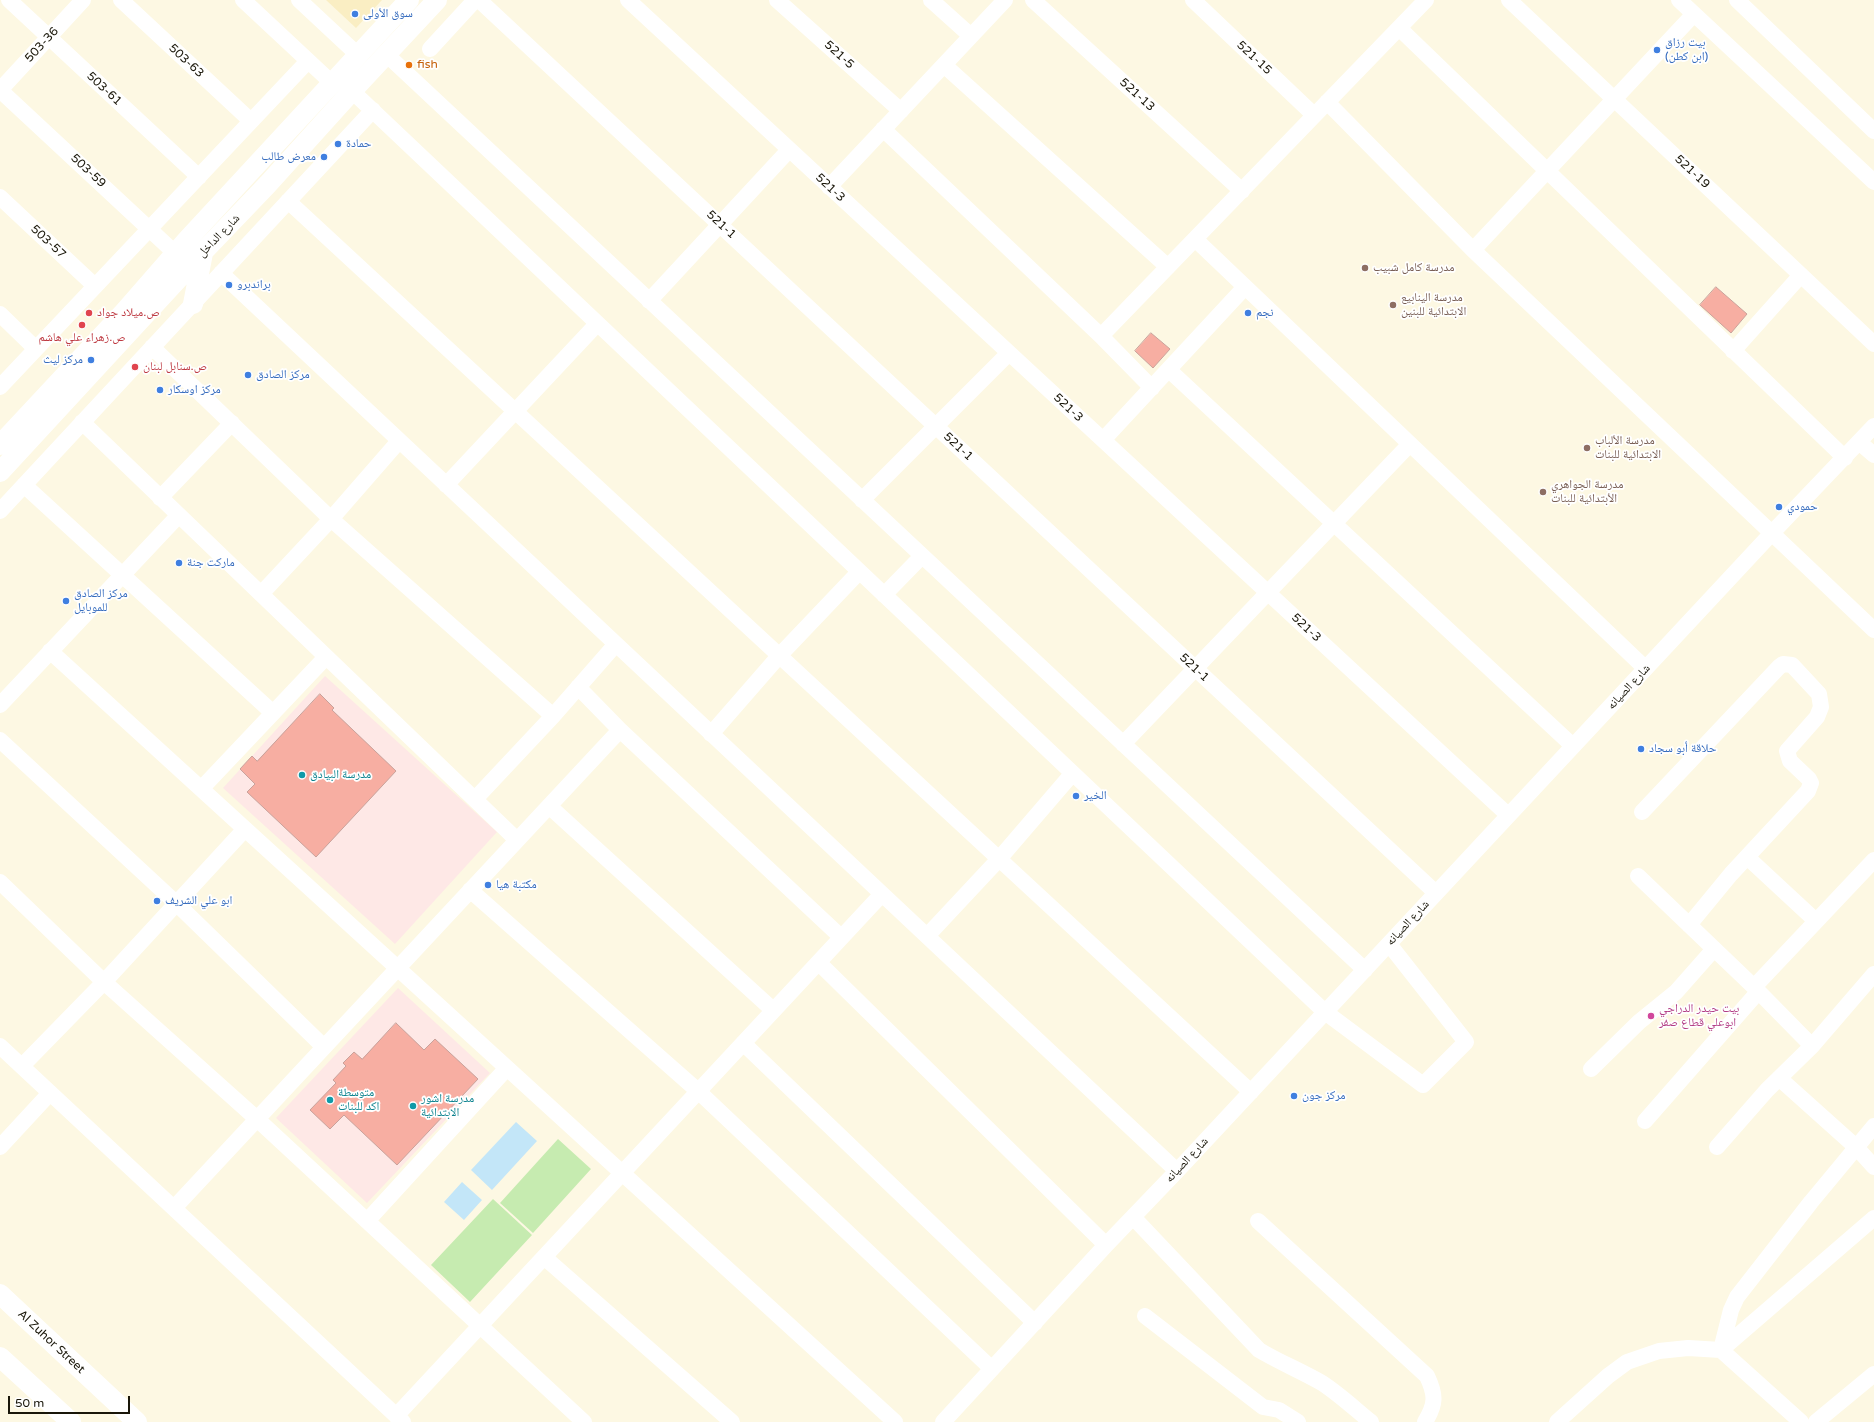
<!DOCTYPE html>
<meta charset="utf-8">
<style>
body{margin:0}
#map{position:relative;width:1874px;height:1422px;overflow:hidden;background:#fdf8e3;font-family:"Varela Round",sans-serif}
canvas{display:block}
.scale{position:absolute;left:8px;top:1396px;width:122px;height:18px;box-sizing:border-box;border:2px solid #191609;border-top:0;padding-left:5px;font-size:12px;line-height:14px;white-space:nowrap;color:#191609;-webkit-text-stroke:3px #fff;paint-order:stroke}
</style>
<div id="map">
<canvas width="1874" height="1422"></canvas>
<div class="scale">50 m</div>
</div>
<script>
const context = document.querySelector('canvas').getContext('2d');
context.lineJoin = 'round';
function paint(path, color) { context.fillStyle = color; context.fill(path, 'evenodd'); }
function trace(path, color, width, dash) { context.strokeStyle = color; context.lineWidth = width; context.lineCap = dash ? 'butt' : 'round'; context.setLineDash(dash || []); context.stroke(path); }
function drawText(font, color, halo, rows, align = 'center') {
  context.font = font + ' "Varela Round","Noto Naskh Arabic",sans-serif'; context.lineWidth = 3.5; context.setLineDash([]); context.textBaseline = 'middle'; context.strokeStyle = halo; context.fillStyle = color; for (const [text, x, y, turn = 0] of rows) {
    context.save(); context.translate(x, y); context.rotate((+turn || 0) * Math.PI / 180); context.textAlign = isNaN(turn) ? turn : align; if (halo) context.strokeText(text, 0, 0); context.fillText(text, 0, 0); context.restore();
  }
}
paint(new Path2D(`
 M326,0H382L356,28Z`), '#faeec3');
paint(new Path2D(`
 M325,676L497,832L395,944L223,788Z
 M398,988L490,1073L367,1203L276,1118Z`), '#fee8e6');
paint(new Path2D(`
 M558,1139L591,1169L533,1233L500,1203Z
 M493,1199L532,1235L470,1302L431,1265Z`), '#c6ebb0');
paint(new Path2D(`
 M516,1122L537,1141L492,1190L471,1170Z
 M462,1182L482,1200L464,1220L444,1202Z`), '#c3e6f8');
const building = new Path2D(`
 M1716,287L1747,314L1731,333L1700,305Z
 M1151,333L1170,349L1153,368L1135,351Z
 M320,694L334,708L332,710L396,771L316,857L247,792L255,784L240,769L252,756L257,761Z
 M396,1023L424,1050L435,1039L478,1079L397,1165L344,1115L330,1129L310,1110L336,1083L333,1080L346,1066L343,1063L354,1052L362,1059Z`);
paint(building, '#f7aea2');
trace(building, '#c9a29b', 1);
trace(new Path2D(`
 M9,0L199,177
 M121,0L251,121
 M243,0L332,83
 M299,0L358,55
 M479,0L1436,893
 M628,0L1508,815
 M777,0L901,111
 M931,0L971,36
 M1033,0L1242,191
 M1193,0L1314,115
 M1509,0L1874,344
 M1679,0L1874,182
 M1737,0L1874,131
 M1399,28L1845,458
 M430,49L475,0
 M386,54L1365,970
 M944,65L1168,267
 M0,90L175,253
 M0,90L83,0
 M352,91L1325,1012L1423,1085L1466,1042L1389,944
 M1327,102L1473,250L1874,630
 M883,129L1101,336L1152,388
 M829,187L1005,0
 M0,197L95,286
 M288,201L1251,1092
 M1195,239L1645,668
 M1473,250L1694,14
 M221,273L1177,1171
 M649,301L789,150
 M0,314L36,349
 M1101,336L1426,0
 M152,347L331,519L553,716
 M1733,351L1801,275
 M1169,370L1573,746
 M0,387L308,61
 M82,422L517,840
 M1103,440L1245,287
 M1860,443L1874,455
 M24,485L273,713
 M446,485L597,324
 M160,498L232,423
 M862,500L1009,353
 M0,511L373,110
 M261,594L331,519L399,441
 M884,595L922,556
 M50,651L895,1422
 M578,687L620,730L841,937
 M0,705L179,515
 M711,734L779,656L859,572
 M0,740L176,903L324,1047
 M1123,744L1410,444
 M201,789L326,657
 M476,798L553,716L616,644
 M549,806L773,1010
 M1642,812L1779,667L1783,664L1792,665L1819,694L1821,707L1817,717L1787,751L1790,761L1809,779L1811,783L1808,791L1731,874L1689,925
 M1747,857L1816,921
 M1638,876L1754,987L1812,1046
 M0,882L104,982L257,1119L584,1422
 M470,890L698,1091L992,1369
 M927,936L999,859L1072,774
 M819,963L1106,1245
 M1754,987L1874,860
 M743,1043L1035,1323
 M0,1046L403,1422
 M22,1066L104,982L245,829
 M1591,1069L1639,1022L1676,992L1714,949
 M1779,1078L1856,1147L1874,1167
 M1645,1121L1758,992
 M0,1147L50,1093
 M1717,1147L1767,1090L1812,1046L1874,974
 M174,1208L620,730
 M1133,1217L1259,1350C1279,1362 1301,1371 1322,1383C1339,1394 1355,1409 1371,1422
 M367,1221L507,1068
 M1258,1221L1427,1376C1436,1395 1436,1404 1425,1422
 M544,1257L732,1422
 M1145,1316L1263,1407L1279,1410L1298,1422
 M1721,1350L1731,1310L1737,1297L1811,1202L1874,1126
 M1721,1350L1874,1218
 M396,1416L882,894
 M943,1422L1106,1245L1177,1171L1771,534L1874,426
 M1557,1422L1608,1376L1627,1362L1659,1351L1688,1348L1721,1350L1801,1422
 M1816,1422L1874,1374`), '#fff', 16);
trace(new Path2D(`
 M193,304L203,253
 M0,445L124,312L186,241L409,0
 M0,472L203,252L268,184L352,91L437,0
 M0,1294L137,1422
 M0,1357L71,1422`), '#fff', 20);
for (const [x, y, r, color] of [
 [355,14,4,"#3f7fe0"],
 [1657,50,4,"#3f7fe0"],
 [409,65,4,"#e8710a"],
 [338,144,4,"#3f7fe0"],
 [324,157,4,"#3f7fe0"],
 [1365,268,4,"#8d6e63"],
 [229,285,4,"#3f7fe0"],
 [1393,305,4,"#8d6e63"],
 [89,313,4,"#e0444e"],
 [1248,313,4,"#3f7fe0"],
 [82,325,4,"#e0444e"],
 [91,360,4,"#3f7fe0"],
 [135,367,4,"#e0444e"],
 [248,375,4,"#3f7fe0"],
 [160,390,4,"#3f7fe0"],
 [1587,448,4,"#8d6e63"],
 [1543,492,4,"#8d6e63"],
 [1779,507,4,"#3f7fe0"],
 [179,563,4,"#3f7fe0"],
 [66,601,4,"#3f7fe0"],
 [1641,749,4,"#3f7fe0"],
 [302,775,4,"#0f9aa8"],
 [1076,796,4,"#3f7fe0"],
 [488,885,4,"#3f7fe0"],
 [157,901,4,"#3f7fe0"],
 [1651,1016,4,"#d1479c"],
 [1294,1096,4,"#3f7fe0"],
 [330,1100,4,"#0f9aa8"],
 [413,1106,4,"#0f9aa8"]
]) { const dot = new Path2D(); dot.arc(x, y, r, 0, 2 * Math.PI); context.fillStyle = color; context.fill(dot); trace(dot, '#fff', 1.5); }
drawText('12px', '#366cbe', '#fff', [
 ["سوق الأولى",363,14],
 ["بيت رزاق",1665,43],
 ["(ابن كطن)",1665,57],
 ["حمادة",346,144],
 ["معرض طالب",316,157,"right"],
 ["براندبرو",237,285],
 ["نجم",1256,313],
 ["مركز ليث",83,360,"right"],
 ["مركز الصادق",256,375],
 ["مركز اوسكار",168,390],
 ["حمودي",1787,507],
 ["ماركت جنة",187,563],
 ["مركز الصادق",74,594],
 ["للموبايل",74,608],
 ["حلاقة أبو سجاد",1649,749],
 ["الخير",1084,796],
 ["مكتبة هيا",496,885],
 ["ابو علي الشريف",165,901],
 ["مركز جون",1302,1096]
], 'left');
drawText('12px', '#191609', '#fff', [
 ["503-36",42,45,-47],
 ["521-5",839,55,42],
 ["521-15",1254,58,43],
 ["503-63",186,61,43],
 ["503-61",104,89,43],
 ["521-13",1137,95,42],
 ["503-59",88,171,43],
 ["521-19",1692,172,43],
 ["521-3",830,188,43],
 ["521-1",721,225,43],
 ["شارع الداخل",219,236,-46],
 ["503-57",48,242,43],
 ["521-3",1068,408,43],
 ["521-1",958,447,43],
 ["521-3",1306,628,43],
 ["521-1",1194,668,43],
 ["شارع الصيانه",1629,687,-47],
 ["شارع الصيانه",1408,923,-47],
 ["شارع الصيانه",1187,1160,-47],
 ["Al Zuhor Street",51,1342,43]
]);
drawText('12px', '#c56008', '#fff', [
 ["fish",417,65]
], 'left');
drawText('12px', '#785e54', '#fff', [
 ["مدرسة كامل شبيب",1373,268],
 ["مدرسة الينابيع",1401,298],
 ["الابتدائية للبنين",1401,312],
 ["مدرسة الألباب",1595,441],
 ["الابتدائية للبنات",1595,455],
 ["مدرسة الجواهري",1551,485],
 ["الأبتدائية للبنات",1551,499]
], 'left');
drawText('12px', '#be3a42', '#fff', [
 ["ص.ميلاد جواد",97,313],
 ["ص.زهراء علي هاشم",82,338,"center"],
 ["ص.سنابل لبنان",143,367]
], 'left');
drawText('12px', '#0d838f', '#fff', [
 ["مدرسة البيادق",310,775],
 ["متوسطة",338,1093],
 ["اكد للبنات",338,1107],
 ["مدرسة اشور",421,1099],
 ["الابتدائية",421,1113]
], 'left');
drawText('12px', '#b23c85', '#fff', [
 ["بيت حيدر الدراجي",1659,1009],
 ["ابوعلي قطاع صفر",1659,1023]
], 'left');
</script>
